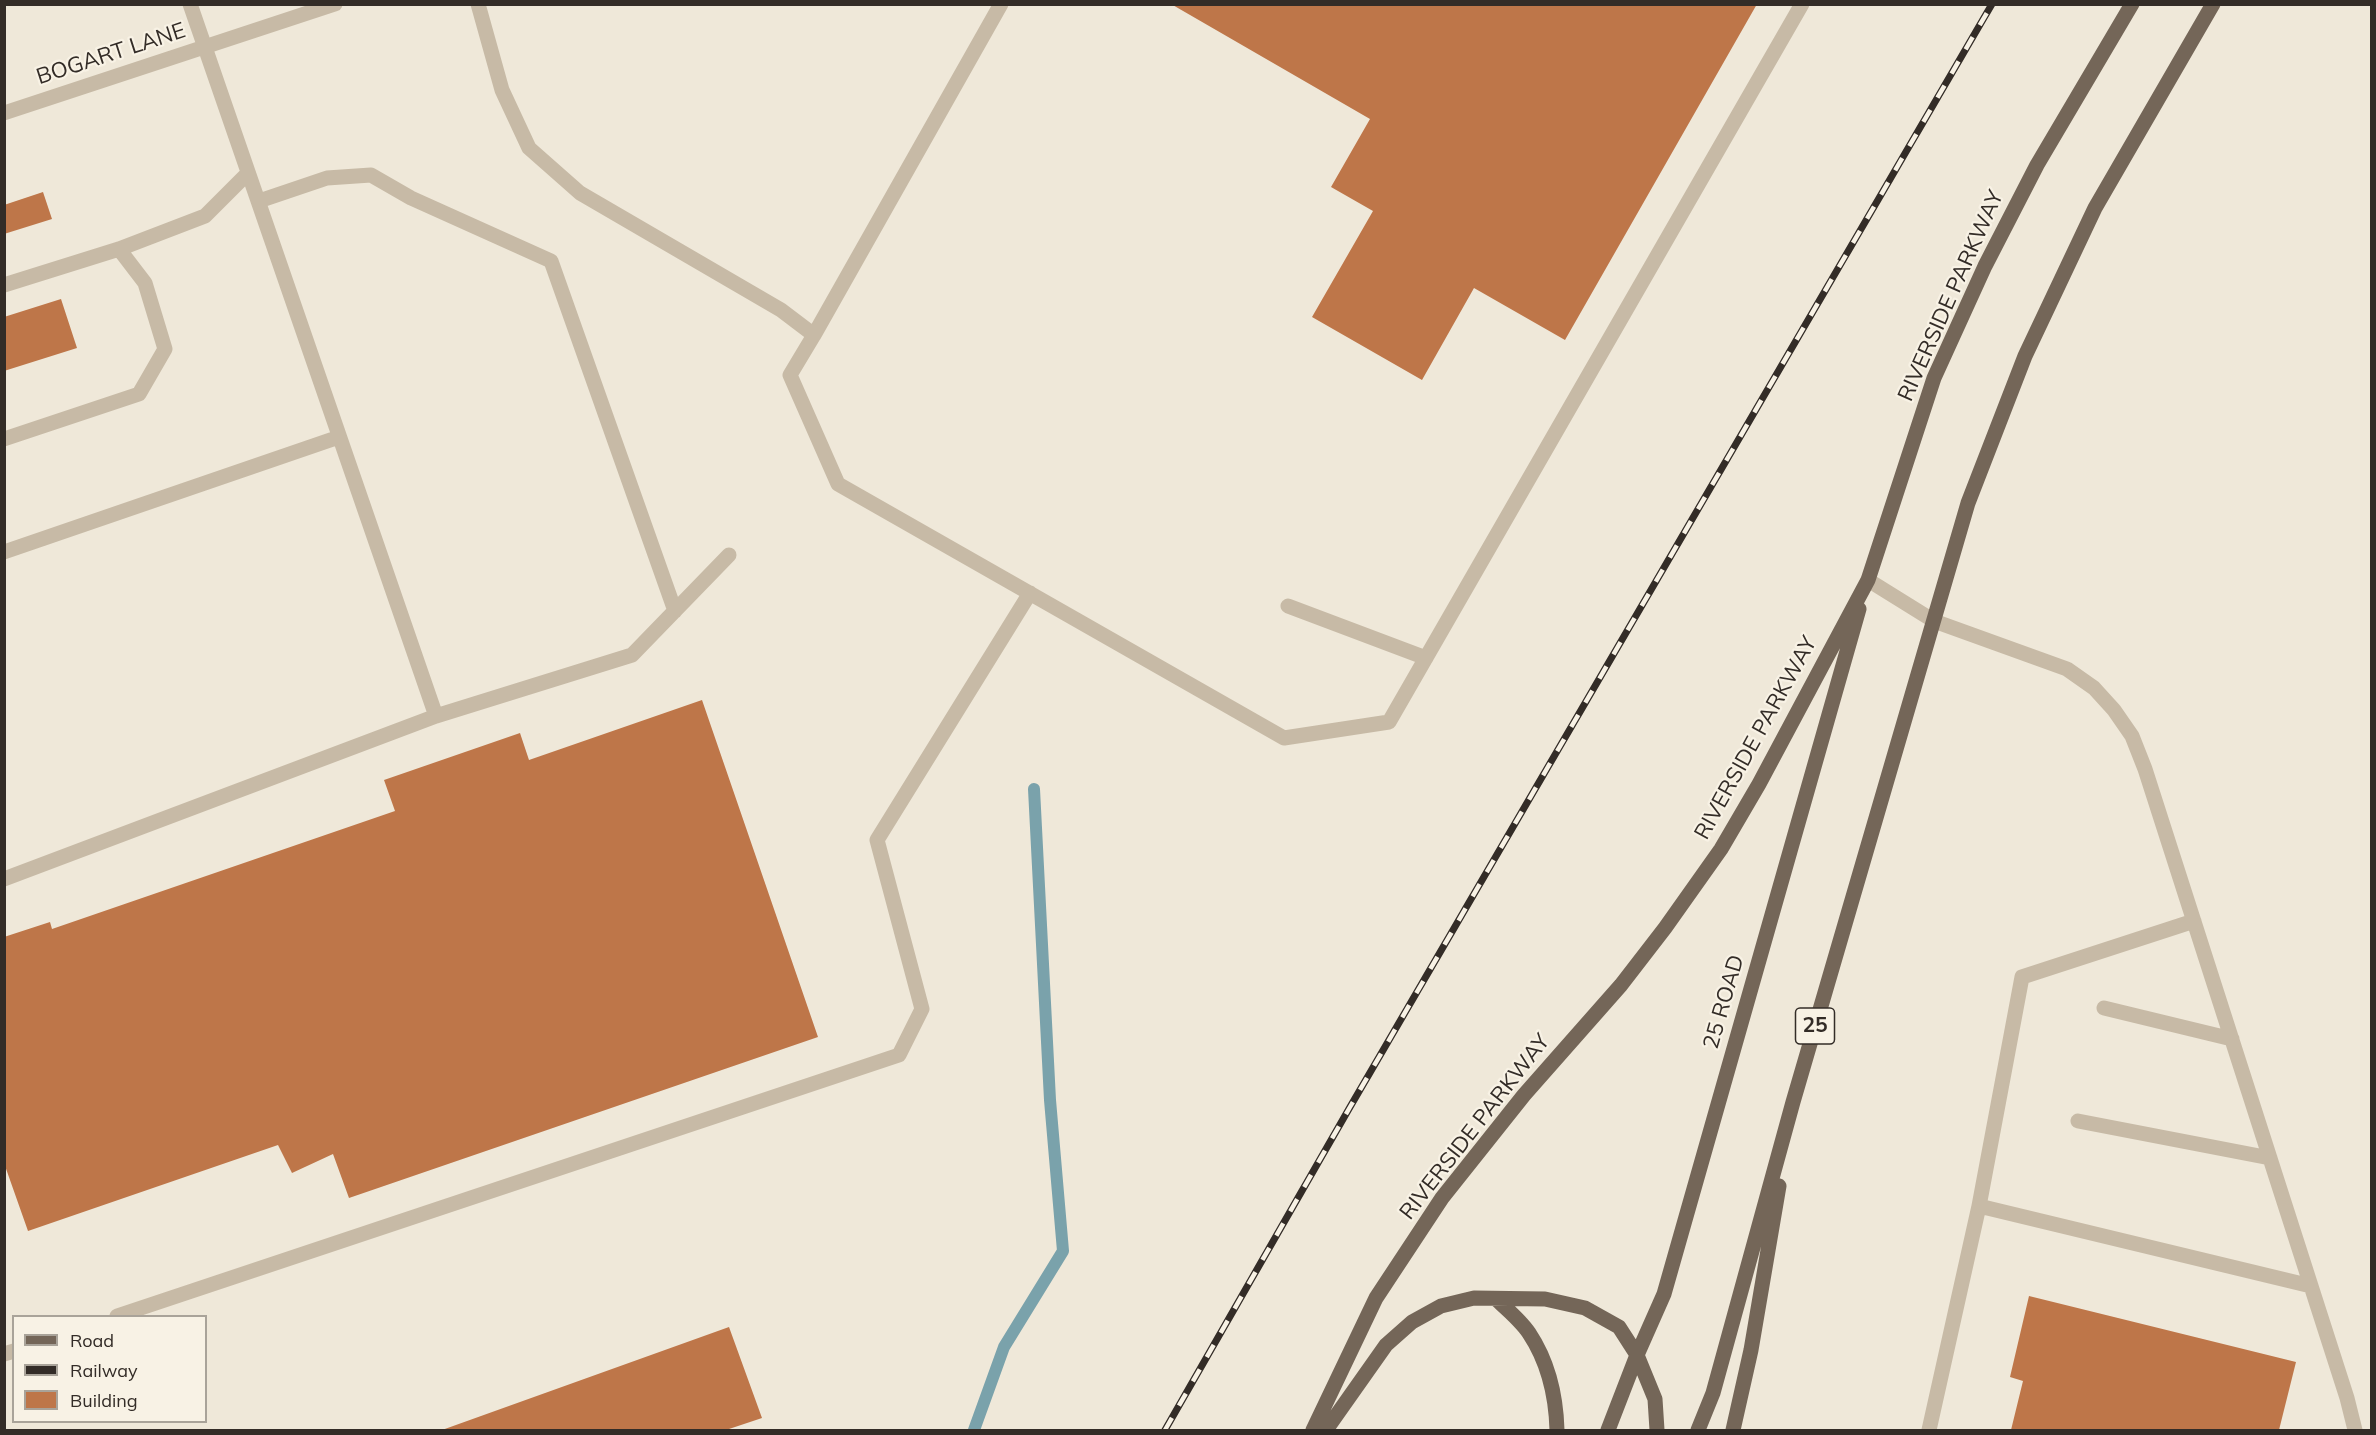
<!DOCTYPE html>
<style>
body{margin:0}
#map{position:relative;width:2376px;height:1435px;overflow:hidden;background:#efe8d9;font-family:Mulish,sans-serif}
canvas{display:block}
.frame{position:absolute;inset:0;border:6px solid #332c27;pointer-events:none}
.legend{position:absolute;left:12px;top:1315px;width:195px;height:108px;box-sizing:border-box;background:#f8f2e5;border:2px solid #a9a399;margin:0;padding:8px 10px;list-style:none;font-size:18px;color:#332c27}
.legend li{display:flex;align-items:center;gap:12px;height:30px}
.legend b{width:30px;border:2px solid #a9a399}
</style>
<div id="map">
<canvas width="2376" height="1435"></canvas>
<div class="frame"></div>
<ul class="legend">
<li><b style="height:8px;background:#746658"></b>Road</li>
<li><b style="height:8px;background:#332c27"></b>Railway</li>
<li><b style="height:16px;background:#be7649"></b>Building</li>
</ul>
</div>
<script>
const context = document.querySelector('canvas').getContext('2d');
context.lineJoin = 'round';
function trace(path, color, width, dash) { context.strokeStyle = color; context.lineWidth = width; context.lineCap = dash ? 'butt' : 'round'; context.setLineDash(dash || []); context.stroke(path); }
function paint(path, color) { context.fillStyle = color; context.fill(path, 'evenodd'); }
function drawText(font, color, halo, rows, align = 'center') {
  context.font = font + ' Mulish,sans-serif'; context.lineWidth = 4.5; context.setLineDash([]); context.textBaseline = 'middle'; context.strokeStyle = halo; context.fillStyle = color; for (const [text, x, y, turn = 0] of rows) {
    context.save(); context.translate(x, y); context.rotate((+turn || 0) * Math.PI / 180); context.textAlign = isNaN(turn) ? turn : align; if (halo) context.strokeText(text, 0, 0); context.fillText(text, 0, 0); context.restore();
  }
}
trace(new Path2D(`
 M974,1430L1004,1347L1063,1251L1050,1100L1034,789`), '#7aa2ab', 12);
paint(new Path2D(`
 M1171,4H1757L1565,340L1474,288L1422,380L1312,317L1373,211L1331,187L1370,119Z
 M43,192L52,219L4,234V205Z
 M61,299L77,348L4,371V317Z
 M702,700L818,1037L349,1198L333,1154L292,1173L278,1145L28,1231L4,1163V937L50,922L52,929L395,811L384,780L520,733L529,760Z
 M2029,1296L2296,1362L2279,1430H2011L2023,1381L2010,1377Z
 M729,1327L762,1418L726,1430H442Z`), '#be7649');
trace(new Path2D(`
 M190,4L436,716
 M478,4L502,90L529,148L580,193L781,310L814,335L1001,4
 M4,113L335,4
 M259,201L327,178L371,175L411,198L551,261L675,611
 M4,285L119,249L205,216L248,173
 M814,335L790,375L838,484L1284,738L1389,722L1802,4
 M4,439L139,394L165,349L145,283L119,249
 M4,552L339,437
 M1868,580L1934,621L2067,669L2094,688L2114,710L2132,736L2145,769L2347,1398L2355,1430
 M1288,606L1426,658
 M4,879L436,716L632,655L729,555
 M2104,1008L2232,1039
 M2078,1121L2270,1158
 M1979,1206L2311,1286
 M117,1316L899,1055L922,1009L877,840L1030,593
 M4,1354L14,1351
 M1929,1430L1979,1206L2022,977L2194,921`), '#c7baa6', 15);
trace(new Path2D(`
 M1497,1300C1508,1310 1521,1321 1529,1333C1549,1363 1556,1395 1557,1430
 M1313,1430L1376,1298L1442,1198L1524,1095L1621,985L1665,928L1721,849L1759,784L1868,580L1934,378L1985,266L2037,165L2132,4
 M1326,1430L1386,1345L1412,1322L1441,1306L1474,1298L1545,1299L1585,1308L1619,1327L1637,1355L1655,1399L1657,1430
 M1608,1430L1637,1355L1664,1294L1859,609
 M1698,1430L1713,1393L1793,1102L1968,503L2025,356L2095,208L2213,4
 M1733,1430L1751,1350L1779,1186`), '#746658', 15);
const rail = new Path2D(`
 M1165,1430L1350,1107L1992,4`);
trace(rail, '#332c27', 7);
trace(rail, '#f8f2e5', 4.5, [14]);
for (const [x, y, w] of [
 [1815,1026,39]
]) { const box = new Path2D(); box.roundRect(x - w / 2, y - 18, w, 36, 4.5); context.fillStyle = '#f8f2e5'; context.fill(box); trace(box, '#332c27', 1.5); }
drawText('bold 21px', '#332c27', null, [
 ["25",1815,1026]
]);
drawText('22px', '#332c27', '#f8f2e5', [
 ["BOGART LANE",111,54,-18],
 ["RIVERSIDE PARKWAY",1951,296,-66],
 ["RIVERSIDE PARKWAY",1756,738,-61],
 ["25 ROAD",1724,1002,-74],
 ["RIVERSIDE PARKWAY",1475,1127,-52]
]);
</script>
